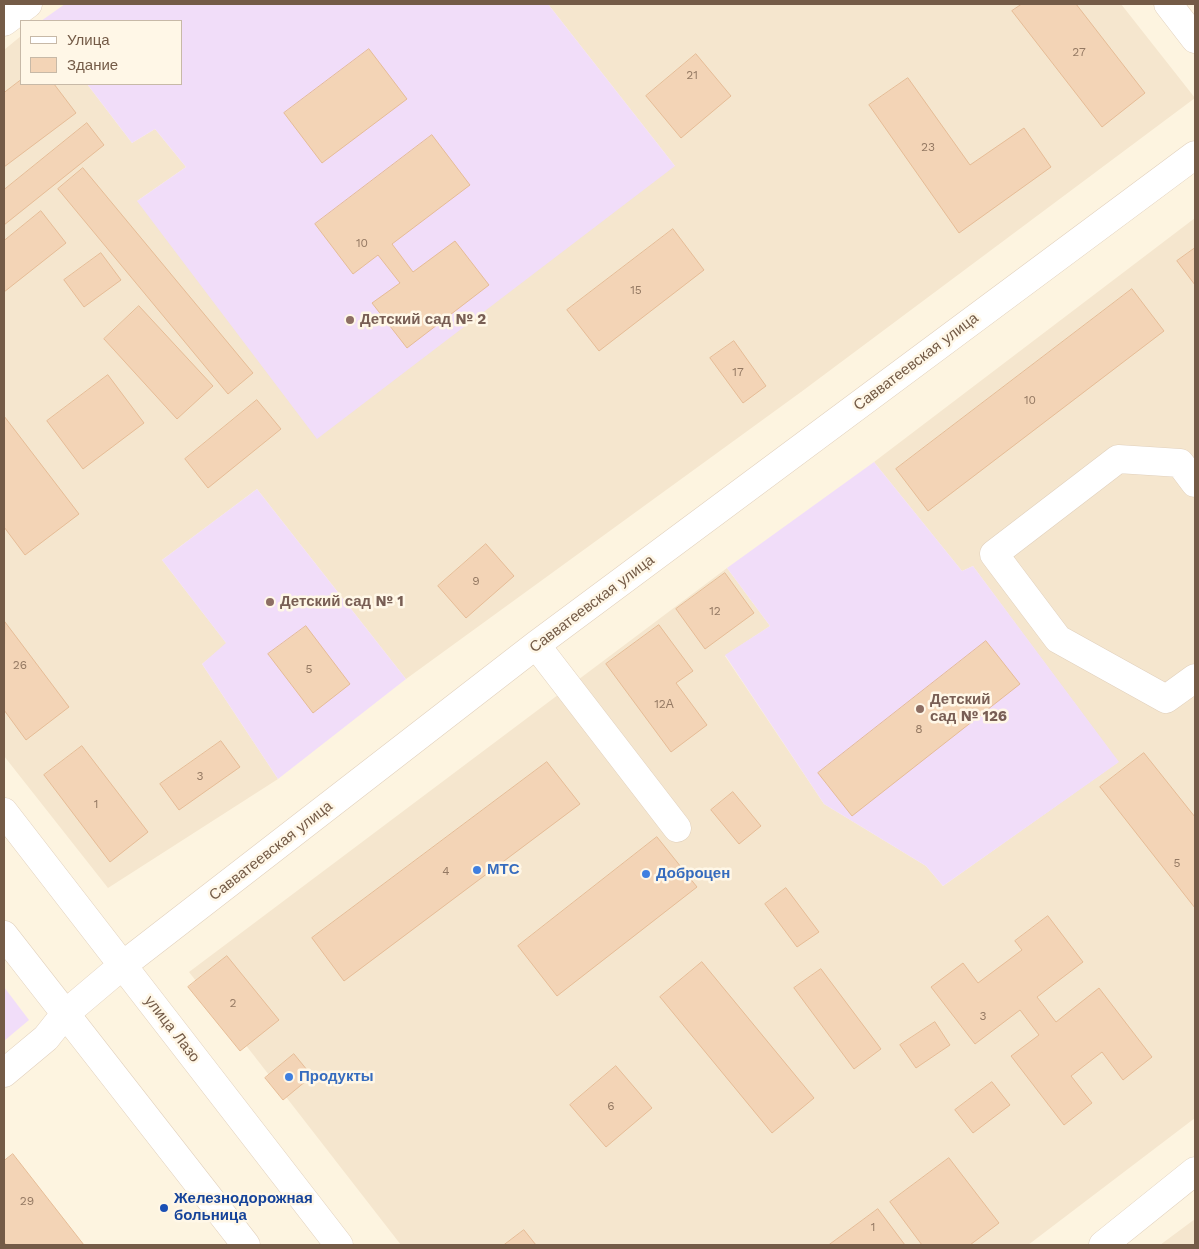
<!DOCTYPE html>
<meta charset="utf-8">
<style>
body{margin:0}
#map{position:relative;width:1199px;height:1249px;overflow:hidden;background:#fdf4e0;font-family:"Work Sans",sans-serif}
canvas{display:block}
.frame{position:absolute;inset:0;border:5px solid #745b47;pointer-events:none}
.legend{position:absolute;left:20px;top:20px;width:162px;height:65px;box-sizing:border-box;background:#fff7e7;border:1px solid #c7b9a7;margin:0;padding:6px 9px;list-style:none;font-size:15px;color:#745b47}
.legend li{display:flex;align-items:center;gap:10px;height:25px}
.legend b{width:25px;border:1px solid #c7b9a7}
</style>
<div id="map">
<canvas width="1199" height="1249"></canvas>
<div class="frame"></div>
<ul class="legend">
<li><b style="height:6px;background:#fff"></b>Улица</li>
<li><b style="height:14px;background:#f3d4b6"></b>Здание</li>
</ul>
</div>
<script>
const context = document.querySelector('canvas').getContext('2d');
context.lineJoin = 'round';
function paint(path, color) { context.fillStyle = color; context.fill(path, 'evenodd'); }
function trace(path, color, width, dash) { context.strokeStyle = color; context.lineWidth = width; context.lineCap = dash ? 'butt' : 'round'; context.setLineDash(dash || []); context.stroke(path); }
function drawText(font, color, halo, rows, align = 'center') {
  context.font = font + ' "Work Sans",sans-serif'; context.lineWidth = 5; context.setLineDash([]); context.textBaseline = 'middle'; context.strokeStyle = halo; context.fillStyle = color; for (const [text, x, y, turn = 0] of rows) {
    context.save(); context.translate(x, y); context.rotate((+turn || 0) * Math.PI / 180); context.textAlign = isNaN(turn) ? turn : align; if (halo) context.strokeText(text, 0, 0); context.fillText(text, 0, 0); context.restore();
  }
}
paint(new Path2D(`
 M548,4H1121L1195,98L801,392L406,679L257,489L162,560L227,644L202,664L278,779L108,888L4,756V50L21,36V84H87L132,143L155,129L186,167L137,201L675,166Z
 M1195,218V1118L1028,1245H401L189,972L727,568L770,626L725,656L824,804L926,866L943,886L1118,762L973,566L962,571L874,462Z
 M1195,1219V1245H1160Z`), '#f5e6ce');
paint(new Path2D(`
 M65,4H548L675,166L317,439L137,201L186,167L155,129L132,143L87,84H181V21H41Z
 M874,462L962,571L973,566L1119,762L943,886L926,866L824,804L725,655L770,626L727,568Z
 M257,489L406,679L278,779L202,664L226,643L162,560Z
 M4,987L29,1020L4,1041Z`), '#f1ddf9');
const building = new Path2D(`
 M1022,4H1076L1145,93L1102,127L1012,11Z
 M369,49L407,99L322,163L284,113Z
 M696,54L731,96L681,138L646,96Z
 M908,78L970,165L1024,128L1051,167L959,233L869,105Z
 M21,80V84H54L76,113L4,167V93Z
 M87,123L104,145L4,225V190Z
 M432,135L470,185L392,244L413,272L455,241L489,285L407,348L372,303L400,283L378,255L353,274L315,224Z
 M83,168L253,373L228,394L58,189Z
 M41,211L66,243L4,292V241Z
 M673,229L704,270L599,351L567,310Z
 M1195,248V285L1177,261Z
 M101,253L121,280L84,307L64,280Z
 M1132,289L1164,331L928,511L896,469Z
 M139,306L213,386L177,419L104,339Z
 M734,341L766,386L743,403L710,358Z
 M108,375L144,423L83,469L47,421Z
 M257,400L281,429L208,488L185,459Z
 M4,416L79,514L25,555L4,527Z
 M486,544L514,576L466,618L438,586Z
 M725,573L754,613L705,649L676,609Z
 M5,622L69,707L26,740L4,710Z
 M659,625L693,671L676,683L707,725L671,752L606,664Z
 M306,626L350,684L313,713L268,654Z
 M986,641L1020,684L852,816L818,773Z
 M221,741L240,767L179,810L160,784Z
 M82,746L148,832L110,862L44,775Z
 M1144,753L1195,817V908L1100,787Z
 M547,762L580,804L344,981L312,938Z
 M733,792L761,826L739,844L711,810Z
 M657,837L697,887L557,996L518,946Z
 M786,888L819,932L797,947L765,904Z
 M1048,916L1083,962L1037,997L1056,1022L1099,988L1152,1057L1123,1080L1102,1052L1071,1076L1092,1103L1064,1125L1011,1056L1039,1035L1020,1010L975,1044L931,987L963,963L978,983L1022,950L1015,941Z
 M227,956L279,1020L240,1051L188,987Z
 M702,962L814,1098L772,1133L660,997Z
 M821,969L881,1049L854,1069L794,988Z
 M935,1022L950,1045L916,1068L900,1045Z
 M294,1054L312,1076L283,1100L265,1078Z
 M616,1066L652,1108L606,1147L570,1105Z
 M992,1082L1010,1105L973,1133L955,1110Z
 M13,1154L84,1245H7L4,1242V1161Z
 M949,1158L999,1223L970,1245H922L890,1202Z
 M878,1209L905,1245H829Z
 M524,1230L536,1245H504Z`);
paint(building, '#f3d4b6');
trace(building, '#e6bc96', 1);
const minor = new Path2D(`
 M1168,4L1195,39
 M4,22L28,4
 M1195,483L1180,463L1118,459L994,554L1058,639L1166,699L1195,678
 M536,645L677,828
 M4,812L339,1245
 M4,935L246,1245
 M4,1073L46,1038L65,1014L123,965L536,645L1195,155
 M1103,1245L1195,1171`);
trace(minor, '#e1d0bc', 29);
trace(minor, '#fff', 28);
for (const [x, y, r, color] of [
 [350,320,5,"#8d6e63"],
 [270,602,5,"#8d6e63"],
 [920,709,5,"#8d6e63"],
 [477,870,5,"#3f7fe0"],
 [646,874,5,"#3f7fe0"],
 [289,1077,5,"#3f7fe0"],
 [164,1208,5,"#1a4fb4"]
]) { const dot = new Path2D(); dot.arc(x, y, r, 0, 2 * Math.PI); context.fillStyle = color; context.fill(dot); trace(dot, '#fff7e7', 2); }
drawText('12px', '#947963', null, [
 ["27",1079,52],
 ["21",692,75],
 ["23",928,147],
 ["10",362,243],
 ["15",636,290],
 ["17",738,372],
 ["10",1030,400],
 ["9",476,581],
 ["12",715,611],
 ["26",20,665],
 ["5",309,669],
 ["12А",664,704],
 ["8",919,729],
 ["3",200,776],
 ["1",96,804],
 ["5",1177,863],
 ["4",446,871],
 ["2",233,1003],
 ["3",983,1016],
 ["6",611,1106],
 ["29",27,1201],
 ["1",873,1227]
]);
drawText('bold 15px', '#785e54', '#fff7e7', [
 ["Детский сад № 2",360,320],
 ["Детский сад № 1",280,602],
 ["Детский",930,700],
 ["сад № 126",930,717]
], 'left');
drawText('15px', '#745b47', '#fff7e7', [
 ["Савватеевская улица",916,362,-37],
 ["Савватеевская улица",592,604,-37],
 ["Савватеевская улица",271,851,-38],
 ["улица Лазо",172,1029,52]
]);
drawText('bold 15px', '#366cbe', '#fff7e7', [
 ["МТС",487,870],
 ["Доброцен",656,874],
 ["Продукты",299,1077]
], 'left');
drawText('bold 15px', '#164399', '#fff7e7', [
 ["Железнодорожная",174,1199],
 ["больница",174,1216]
], 'left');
</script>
